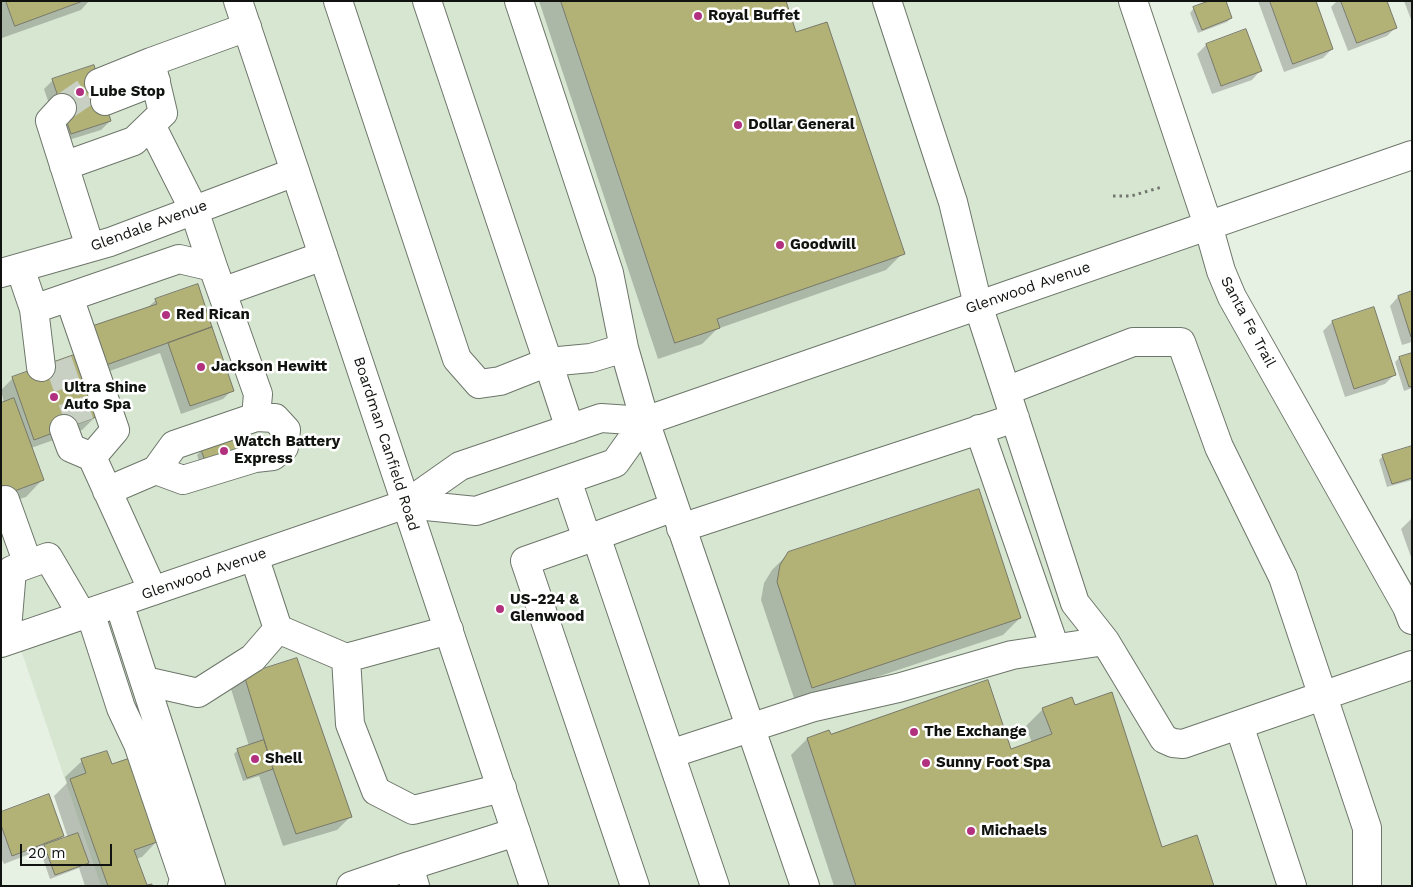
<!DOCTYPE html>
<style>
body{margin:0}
#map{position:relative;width:1413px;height:887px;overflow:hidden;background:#e7f1e3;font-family:"Work Sans",sans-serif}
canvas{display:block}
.frame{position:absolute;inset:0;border:2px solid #10130f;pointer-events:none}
.scale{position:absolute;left:20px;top:844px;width:92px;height:22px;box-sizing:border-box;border:2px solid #10130f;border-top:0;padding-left:6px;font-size:15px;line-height:18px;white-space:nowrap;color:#10130f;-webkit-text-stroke:4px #fff;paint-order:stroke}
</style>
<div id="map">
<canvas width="1413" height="887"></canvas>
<div class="frame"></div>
<div class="scale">20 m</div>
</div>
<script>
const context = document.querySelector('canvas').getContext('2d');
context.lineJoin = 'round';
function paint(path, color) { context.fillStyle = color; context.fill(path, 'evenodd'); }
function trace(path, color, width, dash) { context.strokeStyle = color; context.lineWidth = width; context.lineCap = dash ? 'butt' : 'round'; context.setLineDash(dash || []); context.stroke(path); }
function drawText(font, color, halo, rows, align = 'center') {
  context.font = font + ' "Work Sans",sans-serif'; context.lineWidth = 5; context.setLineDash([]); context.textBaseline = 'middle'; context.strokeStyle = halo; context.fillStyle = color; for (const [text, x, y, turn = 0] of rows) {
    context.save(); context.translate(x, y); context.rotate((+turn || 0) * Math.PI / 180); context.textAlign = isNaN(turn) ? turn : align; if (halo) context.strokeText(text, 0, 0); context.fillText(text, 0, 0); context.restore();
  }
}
paint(new Path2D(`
 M1,1H1133L1208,225L1412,620V886H101L17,638L1,643Z`), '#d7e6d1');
paint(new Path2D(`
 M1,1H89L81,10L2,38Z
 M539,1H784L795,34L903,253L886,270L717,329L702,344L658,359Z
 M1258,1H1315L1332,49L1323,58L1284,72Z
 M1337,1H1386L1396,27L1387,36L1348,51L1331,7Z
 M1404,1H1412V22Z
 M1194,8L1231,18L1227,22L1198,33L1190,13Z
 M1246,30L1260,71L1252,80L1212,94L1197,54L1206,45Z
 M53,80L110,121L101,130L62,142L44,89Z
 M197,286L232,390L223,399L181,414L160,353L93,377L146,309L156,300Z
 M1412,293V342L1402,345L1390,306L1398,297Z
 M1373,309L1394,375L1385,384L1345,397L1323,331L1332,322Z
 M1412,354V388L1404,391L1395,362L1399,358Z
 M13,378L95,417L82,430L31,448L42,480L26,497L1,505L4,403L1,390Z
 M241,436L202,469L197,455L201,451Z
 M1412,447V480L1387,487L1379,460L1383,456Z
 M1412,518V560L1401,529Z
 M789,553L1020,618L1003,635L796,704L761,600L764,583L772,570Z
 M244,676L351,816L337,830L283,846L259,776L243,781L234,754L238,750L249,746L231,689Z
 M1043,709L1162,848L1213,886H834L791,755L807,739L830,736L1010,751L1032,743L1026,726Z
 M82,761L111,766L158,840L142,857L136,859L146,886H85L79,868L50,879L40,850L4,864L1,858V813L63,836L57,842L68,838L54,796L67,783L65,777Z`), '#0003');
const building = new Path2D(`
 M6,1H83L15,26Z
 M561,1H786L796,32L827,22L905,254L717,319L720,328L675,343Z
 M1209,1H1226L1232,18L1202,30L1193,7Z
 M1270,1H1316L1333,49L1293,64Z
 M1341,1H1387L1397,28L1357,43Z
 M1246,29L1262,71L1221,86L1206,44Z
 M94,65L111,121L71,134L52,79Z
 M198,284L212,327L106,365L92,326L157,304L155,299Z
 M1412,291V336L1411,337L1398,296Z
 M1374,307L1396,375L1354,389L1332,321Z
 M212,327L234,391L190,406L168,343Z
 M1412,353V386L1409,387L1399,357Z
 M74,355L96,417L34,440L12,377Z
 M14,398L44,480L1,496V403Z
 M242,435L247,451L207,466L201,450Z
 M1412,446V478L1392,484L1382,455Z
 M979,489L1021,618L812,688L777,582L780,565L788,552Z
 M297,658L352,817L296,834L273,769L244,675Z
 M988,680L1011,749L1052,734L1042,708L1072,697L1075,705L1112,692L1162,847L1197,835L1214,886H856L807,738L829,730L831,734Z
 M264,740L273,769L247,778L237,749Z
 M107,751L112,764L130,758L160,841L134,850L147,885L152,884V886H108L70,779L86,773L81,759Z
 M49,794L64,836L12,856L1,825V812Z
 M78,833L89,863L55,875L44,845Z`);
paint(building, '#b3b276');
trace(building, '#78796a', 1);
trace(new Path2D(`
 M62,108L99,83
 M58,361L80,423`), '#c7d0c3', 28, [28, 14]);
const minor = new Path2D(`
 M338,1L457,359L479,384L500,381L548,362L570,429
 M427,1L548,362L591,358L624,348
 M519,1L609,273L624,348L645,421L805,886
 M887,1L953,202L978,305L1075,603L1105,641L1164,739L1173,743L1183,744L1412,665
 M1133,1L1208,225L1221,271L1232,297L1407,607L1412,620
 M99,83L151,62
 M105,101L156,81
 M62,108L50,121L90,247
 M151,125L194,210L213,267
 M64,166L134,141L163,113L151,62L247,27
 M20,268L34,309L179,259L213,267L258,394L256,417
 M1,273L110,242L295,172
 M222,292L323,256
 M69,297L115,430L92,457L153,591
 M34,309L41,367
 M1006,391L1133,342H1181L1219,447L1283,577L1367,828V886
 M64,429L71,448L92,457
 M979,429L1055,648
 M567,480L587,539
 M107,491L156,470L174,445L256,417L275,418L286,430L284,447L273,456L255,458L183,480L156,470
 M5,500L28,564
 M406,504L476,511L615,463L645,421
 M681,528L1015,418
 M596,536L674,507
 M119,603L211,886
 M90,612L121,708L138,744L184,879L182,886
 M278,629L346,658
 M449,630L346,658L350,724L376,791L413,810L502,788
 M6,641L12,570L48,557L82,615
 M1,643L406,504L460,466L601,418L645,421L1412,155
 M145,681L198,693L253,658L278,629L254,556
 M1239,725L1292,886
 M670,754L814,707L898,688L1012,655L1105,641
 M351,886L409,866
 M415,886L409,866L516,832
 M635,886L525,561L596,536L715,886`);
const major = new Path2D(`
 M238,1L534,886`);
trace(minor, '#6d766a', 30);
trace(major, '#6d766a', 30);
trace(new Path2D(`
 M1113,196H1131L1162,187`), '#71776f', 3, [2.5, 4]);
trace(minor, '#fff', 28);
trace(major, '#fff', 28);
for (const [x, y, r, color] of [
 [698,16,5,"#b2317e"],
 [80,92,5,"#b2317e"],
 [738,125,5,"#b2317e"],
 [780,245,5,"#b2317e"],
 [166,315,5,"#b2317e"],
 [201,367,5,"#b2317e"],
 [54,397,5,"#b2317e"],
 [224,451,5,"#b2317e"],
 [500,609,5,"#b2317e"],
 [914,732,5,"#b2317e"],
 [255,759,5,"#b2317e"],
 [926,763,5,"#b2317e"],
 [971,831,5,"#b2317e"]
]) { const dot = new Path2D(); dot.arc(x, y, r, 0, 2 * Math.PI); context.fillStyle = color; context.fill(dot); trace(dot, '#fff', 2); }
drawText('bold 15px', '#10130f', '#fff', [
 ["Royal Buffet",708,16],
 ["Lube Stop",90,92],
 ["Dollar General",748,125],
 ["Goodwill",790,245],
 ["Red Rican",176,315],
 ["Jackson Hewitt",211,367],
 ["Ultra Shine",64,388],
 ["Auto Spa",64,405],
 ["Watch Battery",234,442],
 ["Express",234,459],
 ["US-224 &",510,600],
 ["Glenwood",510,617],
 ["The Exchange",924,732],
 ["Shell",265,759],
 ["Sunny Foot Spa",936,763],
 ["Michaels",981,831]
], 'left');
drawText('15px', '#10130f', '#fff', [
 ["Glendale Avenue",149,226,-20],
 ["Glenwood Avenue",1028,288,-19],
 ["Santa Fe Trail",1248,322,62],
 ["Boardman Canfield Road",386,444,72],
 ["Glenwood Avenue",204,574,-19]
]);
</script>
